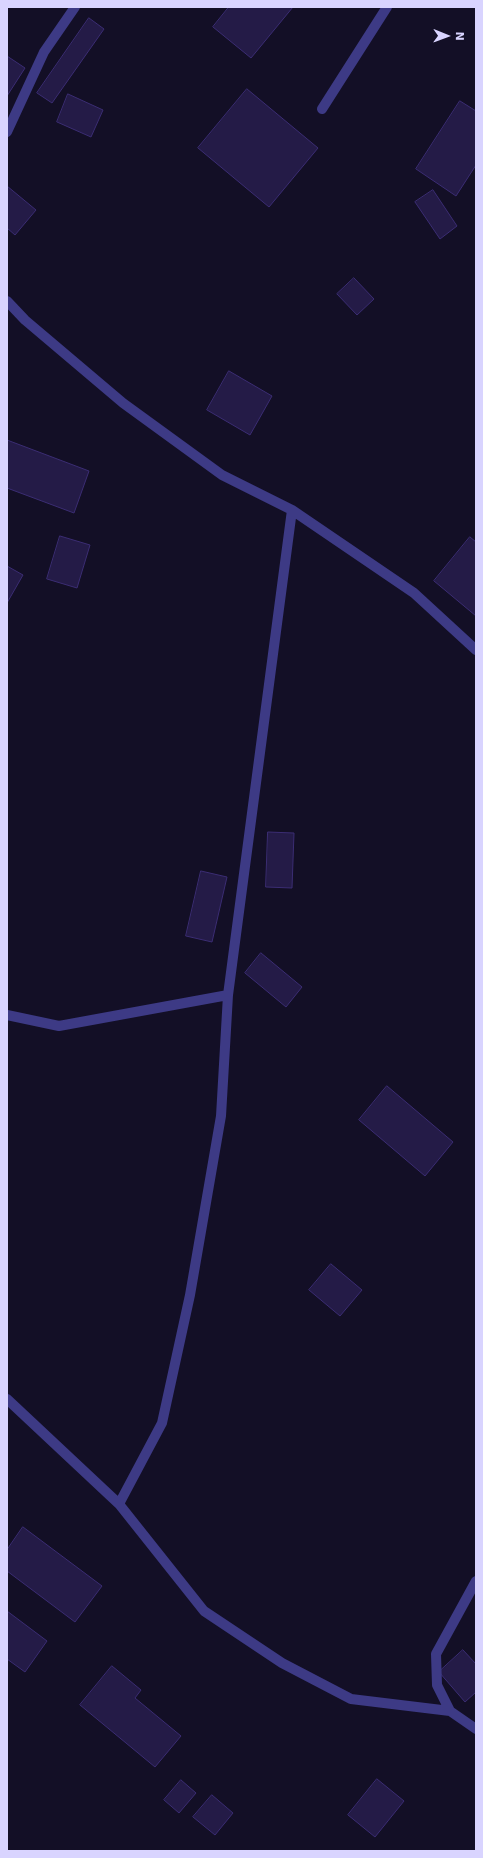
<!DOCTYPE html>
<style>
body{margin:0}
#map{position:relative;width:483px;height:1858px;overflow:hidden;background:#130f26;font-family:"DejaVu Sans",sans-serif}
canvas{display:block}
.frame{position:absolute;inset:0;border:8px solid #d9d4ff;pointer-events:none}
.north{position:absolute;left:427px;top:16px;width:40px;height:40px;-webkit-text-stroke:3px #130f26;paint-order:stroke;rotate:91deg;font-size:11px;font-weight:700;line-height:16px;text-align:center;color:#d9d4ff}
.north::after{content:'';display:block;margin:auto;width:14px;height:18px;background:#d9d4ff;clip-path:polygon(50% 0,100% 100%,50% 72%,0 100%)}
</style>
<div id="map">
<canvas width="483" height="1858"></canvas>
<div class="frame"></div>
<div class="north">N</div>
</div>
<script>
const context = document.querySelector('canvas').getContext('2d');
context.lineJoin = 'round';
function paint(path, color) { context.fillStyle = color; context.fill(path, 'evenodd'); }
function trace(path, color, width, dash) { context.strokeStyle = color; context.lineWidth = width; context.lineCap = dash ? 'butt' : 'round'; context.setLineDash(dash || []); context.stroke(path); }
const building = new Path2D(`
 M229,7H293L251,58L213,27Z
 M89,18L104,29L52,103L37,93Z
 M7,56L25,68L7,96Z
 M247,89L318,148L269,207L198,148Z
 M68,94L103,110L91,137L57,122Z
 M460,101L476,111V165L456,196L416,169Z
 M7,186L36,210L15,235L7,228Z
 M433,190L457,226L440,239L415,202Z
 M354,278L374,299L357,315L337,294Z
 M229,371L272,396L250,435L207,410Z
 M7,440L89,471L74,513L7,488Z
 M60,536L90,545L77,588L47,579Z
 M470,537L476,542V616L434,581Z
 M7,566L23,575L7,603Z
 M268,832L294,833L292,888L266,887Z
 M201,871L227,877L212,942L186,936Z
 M261,953L302,987L286,1007L245,973Z
 M387,1086L453,1142L425,1176L359,1120Z
 M331,1264L362,1290L340,1316L309,1290Z
 M23,1527L102,1586L75,1622L7,1571V1550Z
 M7,1611L47,1641L25,1672L7,1659Z
 M463,1650L476,1664V1692L465,1702L439,1672Z
 M112,1666L141,1690L135,1698L181,1736L155,1767L80,1705Z
 M377,1779L404,1801L375,1837L348,1815Z
 M181,1780L196,1793L179,1813L164,1800Z
 M212,1795L233,1813L215,1835L193,1817Z`);
paint(building, '#241b47');
trace(building, '#3b2d73', 1);
trace(new Path2D(`
 M322,109L387,7
 M7,132L44,52L75,7
 M7,301L25,320L123,403L222,475L292,510
 M7,1015L59,1026L228,995
 M7,1399L119,1504L204,1611L282,1663L351,1699L450,1711L476,1729
 M119,1504L162,1423L190,1295L221,1116L228,995L292,510L414,593L476,650
 M450,1711L437,1685L436,1654L476,1581`), '#3d3a85', 10);
</script>
